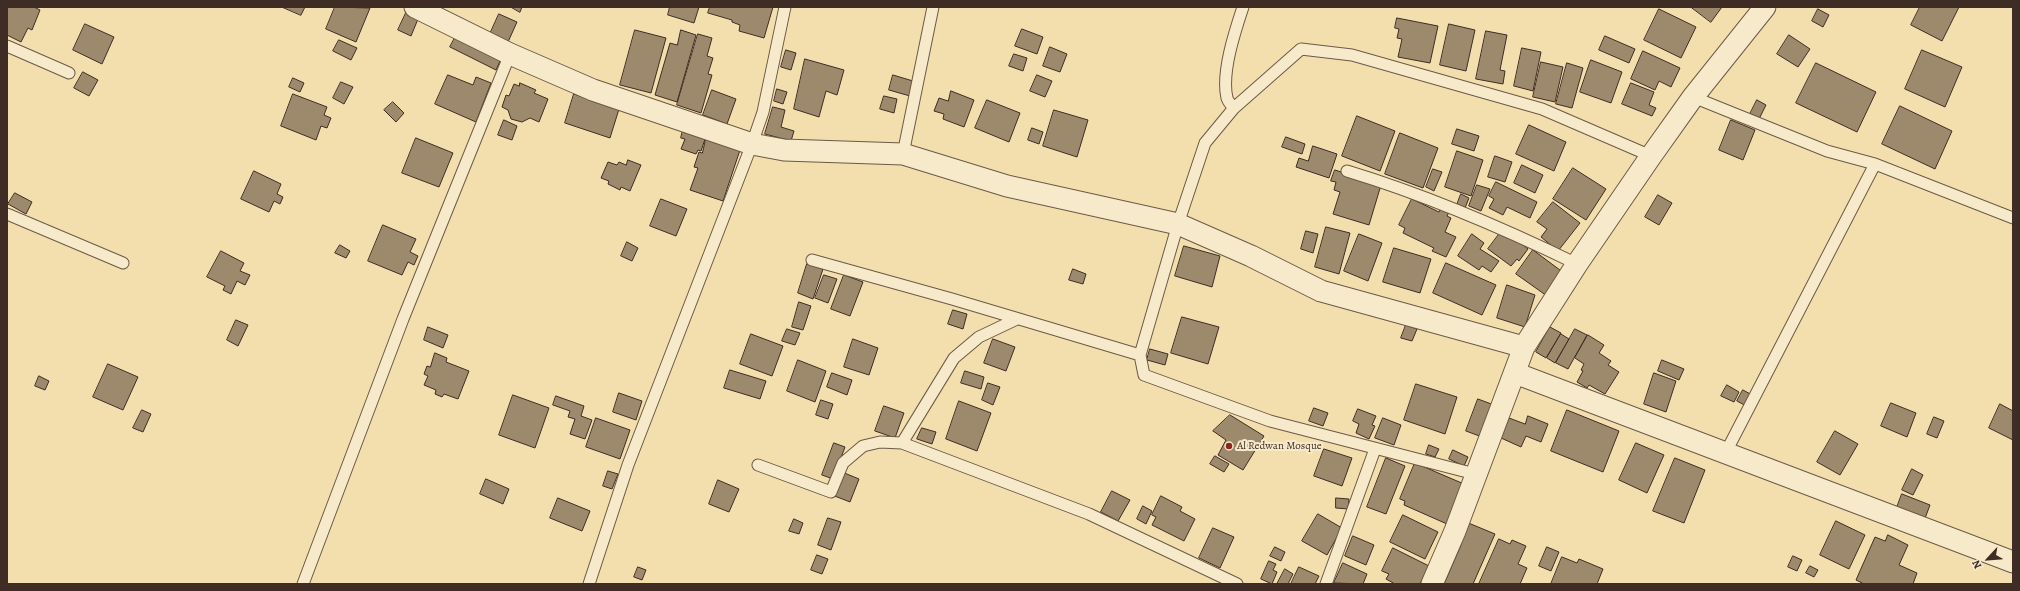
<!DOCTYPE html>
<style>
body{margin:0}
#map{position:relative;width:2020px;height:591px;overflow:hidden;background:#f3dfad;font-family:Alegreya,serif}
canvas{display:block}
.frame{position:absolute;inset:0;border:8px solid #3f2c25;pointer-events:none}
.north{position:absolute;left:1968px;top:539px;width:40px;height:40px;-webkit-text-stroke:3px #f7eaca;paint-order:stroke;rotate:244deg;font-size:11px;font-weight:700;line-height:16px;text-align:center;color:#3f2c25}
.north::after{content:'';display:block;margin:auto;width:14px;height:18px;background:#3f2c25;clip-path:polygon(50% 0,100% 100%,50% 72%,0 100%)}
</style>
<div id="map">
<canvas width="2020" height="591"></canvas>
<div class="frame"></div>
<div class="north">N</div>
</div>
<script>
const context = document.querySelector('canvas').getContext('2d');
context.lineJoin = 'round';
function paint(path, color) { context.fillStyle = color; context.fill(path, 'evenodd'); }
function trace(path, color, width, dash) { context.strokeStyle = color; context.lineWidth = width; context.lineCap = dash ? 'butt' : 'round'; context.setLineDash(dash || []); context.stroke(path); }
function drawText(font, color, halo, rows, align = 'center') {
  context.font = font + ' Alegreya,serif'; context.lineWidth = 4; context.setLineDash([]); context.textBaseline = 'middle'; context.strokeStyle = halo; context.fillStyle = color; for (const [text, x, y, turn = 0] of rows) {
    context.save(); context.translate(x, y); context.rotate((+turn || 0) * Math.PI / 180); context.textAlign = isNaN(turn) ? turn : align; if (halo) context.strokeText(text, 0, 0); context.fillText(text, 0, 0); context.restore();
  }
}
const building = new Path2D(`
 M7,7H34L40,10L32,30L28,28L21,42L7,35Z
 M282,7H305L301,15Z
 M335,7L370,8L356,42L326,29Z
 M511,7H522L520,12Z
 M670,7H699L694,23L668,15Z
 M710,7H773L764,38L739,31L740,25L732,22V20L708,13Z
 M1691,7H1722L1711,22Z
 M1920,7H1959L1942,41L1911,25Z
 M1659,9L1696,27L1681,58L1644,40Z
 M1818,9L1829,15L1823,27L1812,21Z
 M406,13L418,19L411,36L398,30Z
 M499,14L517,22L508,42L490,34Z
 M1397,18L1438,26L1430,63L1398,57L1402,39L1397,38L1399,29L1395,28Z
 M85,24L114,37L102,64L73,50Z
 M1449,24L1475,30L1466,71L1440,65Z
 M1022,29L1043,37L1037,54L1015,46Z
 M635,30L666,38L651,93L620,85Z
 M681,30L696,35L677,102L655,95L670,43L677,45Z
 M1486,31L1507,35L1500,70L1505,71L1503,84L1476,79Z
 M698,34L712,38L707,56L713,58L708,74L712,75L701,113L677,105Z
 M1789,35L1810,49L1798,67L1777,54Z
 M456,36L501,59L496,70L450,47Z
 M1605,36L1635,49L1629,63L1599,50Z
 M339,40L357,48L351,60L333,51Z
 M1050,47L1067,54L1060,72L1043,66Z
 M1522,48L1541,52L1533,91L1514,86Z
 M786,50L796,53L791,70L781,67Z
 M1922,50L1962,67L1945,107L1905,89Z
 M1643,51L1680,68L1671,87L1659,81L1655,90L1631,79Z
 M1014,54L1027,58L1023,71L1009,66Z
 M805,59L844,70L837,95L826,91L819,117L794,109Z
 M1591,60L1622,72L1611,103L1580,92Z
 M1541,62L1563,67L1555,102L1533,97Z
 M1567,63L1583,68L1572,108L1556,104Z
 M1816,63L1876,92L1857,132L1796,103Z
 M83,72L98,80L89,96L74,88Z
 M448,75L473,85L476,77L491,83L476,122L435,104Z
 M893,75L913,81L910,96L889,90Z
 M1037,75L1052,81L1045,97L1030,91Z
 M293,78L304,83L300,92L289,87Z
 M341,82L353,87L344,104L333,98Z
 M520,83L536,90L534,93L548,99L539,122L530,118L522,122L511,119L508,110L502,107L506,95L509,96L514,84L519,86Z
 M1631,83L1654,92L1649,105L1656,108L1652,116L1622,104Z
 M777,89L787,92L783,104L774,101Z
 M712,90L736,99L727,124L703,115Z
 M951,91L974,100L964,127L943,119L944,114L934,111L939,98L948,101Z
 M293,94L327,107L324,115L331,118L327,128L321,126L316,140L281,126Z
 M574,94L619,109L610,138L565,123Z
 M884,96L897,99L894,113L880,109Z
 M987,100L1020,113L1009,142L975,128Z
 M1757,100L1766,105L1759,119L1750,114Z
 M393,102L404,113L396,122L384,110Z
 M1900,106L1952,131L1935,169L1882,144Z
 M773,107L785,110L781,127L794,131L791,141L765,134Z
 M1054,110L1088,120L1077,157L1043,146Z
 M1357,116L1395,131L1380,171L1342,156Z
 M504,120L517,126L512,140L498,135Z
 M1731,120L1755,130L1743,160L1719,150Z
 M1529,125L1566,142L1554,171L1516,154Z
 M1032,128L1043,132L1039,144L1028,140Z
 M1457,129L1479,136L1474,151L1452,144Z
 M683,130L705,139L701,151L698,150L696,154L681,149L685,139L681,138Z
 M1400,133L1438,148L1423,188L1385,174Z
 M1286,137L1305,144L1302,154L1282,147Z
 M416,138L453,153L439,187L402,173Z
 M706,139L740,150L723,201L690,190L698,168L694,167L699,152L702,153Z
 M1313,146L1337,154L1329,178L1296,167L1299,158L1308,161Z
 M1457,151L1483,160L1471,196L1445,187Z
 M1495,156L1512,162L1505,182L1488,177Z
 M628,160L641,165L630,191L621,187L620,190L608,184L609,181L601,178L608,162L617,165L619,162L626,165Z
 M1522,165L1543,175L1535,193L1514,183Z
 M1573,168L1606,189L1586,220L1553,199Z
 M1433,169L1442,172L1434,191L1426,187Z
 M1335,170L1381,185L1369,225L1333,214L1340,192L1334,190L1336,182L1331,181Z
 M254,171L281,184L277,194L283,197L280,204L274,201L269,212L241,199Z
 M1496,182L1537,202L1530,218L1507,207L1503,215L1489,208L1494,199L1489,196Z
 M1477,185L1490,189L1481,211L1469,206Z
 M15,193L32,202L26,214L8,204Z
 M1461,194L1469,198L1465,208L1457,205Z
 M1658,195L1672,203L1659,225L1645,217Z
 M661,199L687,209L676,236L650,226Z
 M1412,199L1439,212L1441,208L1449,212L1447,216L1451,218L1445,232L1456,237L1446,257L1432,251L1434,248L1403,233L1405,228L1399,225Z
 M1553,202L1580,223L1558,251L1541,237L1547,229L1537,222Z
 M383,225L416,239L410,252L418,256L414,265L408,262L402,275L368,261Z
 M1326,227L1350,233L1339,274L1315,267Z
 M1503,229L1528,249L1519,261L1517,259L1511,266L1488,249Z
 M1306,231L1318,234L1313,253L1301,249Z
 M1359,234L1382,243L1368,281L1344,271Z
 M1472,234L1484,243L1480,249L1499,261L1491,272L1482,266L1479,270L1458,256Z
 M627,242L638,248L632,261L621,256Z
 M340,245L350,251L346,258L335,253Z
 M1184,246L1220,256L1212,287L1175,276Z
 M1394,248L1431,259L1420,293L1383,282Z
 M1533,250L1564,273L1547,296L1516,274Z
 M221,251L244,263L240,271L250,275L245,285L237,281L231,294L223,290L225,286L207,277Z
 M1446,263L1496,285L1482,315L1433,293Z
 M807,264L823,269L813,299L798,293Z
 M1073,269L1086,274L1083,284L1069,280Z
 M824,275L837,279L828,303L815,298Z
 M844,275L863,282L850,316L831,309Z
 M1507,285L1535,295L1525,327L1497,318Z
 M799,302L811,306L803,330L792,327Z
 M953,310L967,314L963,329L948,324Z
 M1182,317L1219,327L1208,364L1171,353Z
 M236,320L248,325L238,346L227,340Z
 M1406,325L1417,329L1412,341L1401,338Z
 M428,327L448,335L443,348L424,340Z
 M1550,327L1561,333L1546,358L1536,352Z
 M787,329L800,333L795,345L782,341Z
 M1575,329L1587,335L1568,369L1556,363Z
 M751,334L783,346L772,376L740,364Z
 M1561,334L1569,339L1555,363L1547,358Z
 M1588,335L1604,345L1599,353L1611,361L1608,365L1619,372L1605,394L1589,385L1587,388L1577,382L1583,371L1581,370L1584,364L1575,358Z
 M853,339L878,348L869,375L844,367Z
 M993,339L1015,347L1006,371L984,363Z
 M1150,349L1168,354L1165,365L1147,360Z
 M435,353L447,358L446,362L469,371L458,399L444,394L442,397L435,394L436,390L424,385L428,376L424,374L427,366L430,367Z
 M798,360L826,371L815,402L787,391Z
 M1662,360L1684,369L1679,380L1658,371Z
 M108,364L138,377L123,410L93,397Z
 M730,370L766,381L760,399L724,388Z
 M965,371L984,377L981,389L961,383Z
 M832,373L852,380L847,395L827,387Z
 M1654,373L1676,381L1666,412L1644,404Z
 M39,376L49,381L45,390L35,386Z
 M988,383L1000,387L993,405L982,400Z
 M1416,384L1457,397L1445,434L1404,420Z
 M1727,385L1739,392L1734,402L1721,396Z
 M1743,390L1752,395L1746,406L1737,401Z
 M619,393L642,401L636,420L613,412Z
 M513,395L549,408L535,448L499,435Z
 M556,396L584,406L581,416L592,420L585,439L570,434L575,419L568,417L570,411L553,405Z
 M1478,399L1494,405L1482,437L1466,431Z
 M821,400L833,404L828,419L816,415Z
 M959,401L991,413L977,451L946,439Z
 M1891,403L1916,413L1907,437L1881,426Z
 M2000,404L2013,411V440L1989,428Z
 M884,406L904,413L895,438L875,431Z
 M1314,408L1328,413L1323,426L1309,421Z
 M1358,409L1376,416L1372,425L1375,426L1369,439L1356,433L1359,424L1353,421Z
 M142,410L151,414L143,432L133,428Z
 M1567,410L1619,431L1603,472L1551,451Z
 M1230,415L1264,436L1243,470L1218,455L1226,440L1213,431Z
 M1528,416L1548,424L1541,442L1526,436L1521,447L1501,438L1509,418L1525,424Z
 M1934,417L1944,421L1937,438L1927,434Z
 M596,418L630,430L620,459L586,447Z
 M1383,418L1401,425L1394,445L1375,438Z
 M922,428L936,432L932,444L917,439Z
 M1835,431L1858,444L1840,475L1817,462Z
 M834,443L845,447L833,479L822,475Z
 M1636,443L1664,455L1647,493L1619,480Z
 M1429,445L1439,449L1435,457L1426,454Z
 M1324,449L1352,458L1342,486L1314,476Z
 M1453,450L1468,457L1464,466L1449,459Z
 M1215,456L1229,464L1224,472L1210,464Z
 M1386,458L1405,466L1386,514L1367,507Z
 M1675,458L1705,470L1684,523L1653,511Z
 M1415,463L1464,484L1447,524L1404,505L1405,501L1400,499Z
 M1912,469L1923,475L1913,495L1902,490Z
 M608,471L618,474L612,489L603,486Z
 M842,472L859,479L850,502L832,495Z
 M486,479L509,489L503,504L480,494Z
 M718,480L739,489L729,512L709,504Z
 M1112,491L1130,500L1118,521L1101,512Z
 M1902,494L1930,505L1924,521L1896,510Z
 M1161,496L1182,507L1180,511L1195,519L1184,541L1152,525L1156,517L1152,515Z
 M558,498L590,511L582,531L550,518Z
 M1336,498L1349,499L1348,509L1336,508Z
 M1143,506L1152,511L1146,524L1137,519Z
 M1318,514L1342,528L1327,555L1302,541Z
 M1403,515L1438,532L1425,559L1390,542Z
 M828,518L841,522L831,550L818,545Z
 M794,519L803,523L799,534L789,531Z
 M1836,521L1865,535L1849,569L1820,555Z
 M1466,522L1495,534L1473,584H1444L1461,545L1456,543Z
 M1213,528L1234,537L1220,568L1199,558Z
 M1888,535L1908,545L1899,565L1917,573L1913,584H1864L1856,580L1875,537L1885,541Z
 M1353,536L1374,545L1366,565L1345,556Z
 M1499,539L1510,544L1512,540L1526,546L1518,564L1527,568L1520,584H1479Z
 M1275,547L1285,552L1281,561L1270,556Z
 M1547,547L1559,552L1551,571L1539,566Z
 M1393,548L1429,566L1420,584H1395L1386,579L1389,574L1382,571Z
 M817,555L828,559L822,574L811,570Z
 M1793,556L1802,560L1797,571L1788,567Z
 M1562,557L1577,563L1579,559L1603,569L1597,584H1551Z
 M1269,561L1276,564L1273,570L1277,572L1272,584L1261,579Z
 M1343,563L1367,574L1363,584L1334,583Z
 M1810,566L1818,570L1814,577L1806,573Z
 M638,567L646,570L642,580L634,577Z
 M1299,567L1319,576L1315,584H1291Z
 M1285,569L1293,574L1288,584H1277Z`);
paint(building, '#9d896c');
trace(building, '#3f2c25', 1);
const service = new Path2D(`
 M1243,7C1235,31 1221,73 1227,98C1228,101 1231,105 1234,108L1205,143L1178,224L1140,355L1144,375L1270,421L1475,474
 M7,46L69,73
 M1693,97L1827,151L1875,164
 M1234,108L1301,49L1352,55L1542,109L1651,156
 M903,154L933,7
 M1347,171C1426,195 1503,228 1577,264
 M7,214L123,263
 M812,260L952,299L1140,355
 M902,443L954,358L979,337L1017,319
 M1726,452L1875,164L2013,218
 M758,465L831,492L843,463L863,446L880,442L902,443L1089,514L1237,584
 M303,584L403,319L510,54
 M589,584L628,465L752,144L763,112L785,7
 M1326,584L1375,449`);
const minor = new Path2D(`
 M415,7L510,54L593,90L752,144L784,150L903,154L1007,186L1178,224L1251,256L1321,291L1524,347
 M1515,373L2013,562
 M1432,584L1455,531L1524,347L1577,264L1651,156L1693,97L1765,7`);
trace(service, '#6c5947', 13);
trace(minor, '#6c5947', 23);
trace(service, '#f7eaca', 11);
trace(minor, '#f7eaca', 21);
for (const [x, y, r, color] of [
 [1229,446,4,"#8f2418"]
]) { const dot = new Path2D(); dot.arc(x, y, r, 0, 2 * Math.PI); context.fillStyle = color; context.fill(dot); trace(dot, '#f7eaca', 1.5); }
drawText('11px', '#3f2c25', '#f7eaca', [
 ["Al Redwan Mosque",1237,446]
], 'left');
</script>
